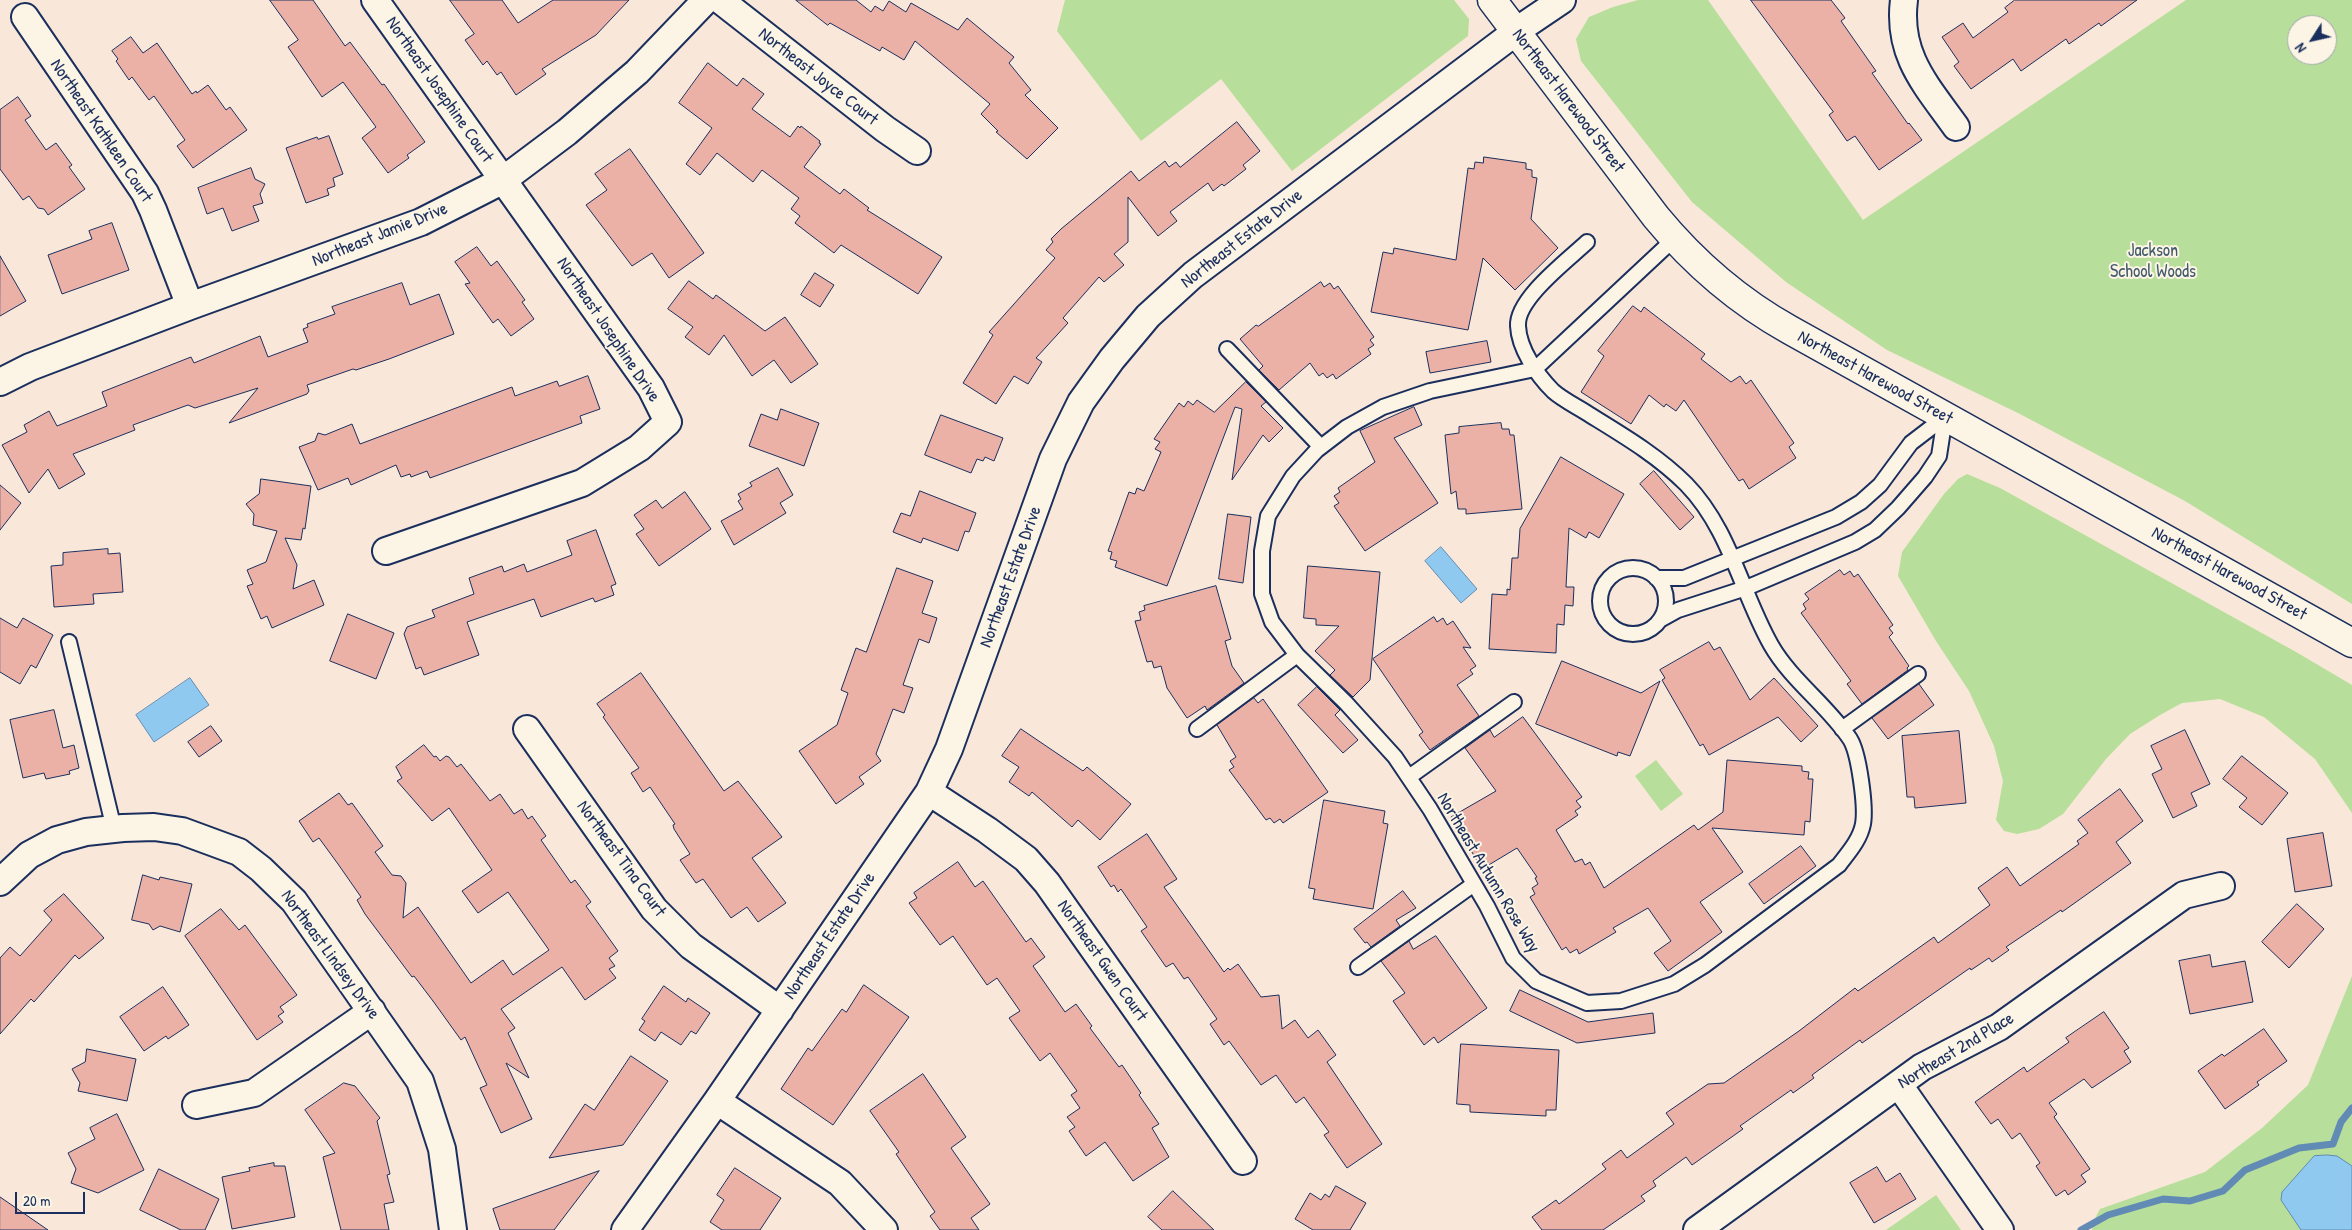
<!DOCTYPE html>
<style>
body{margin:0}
#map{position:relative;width:2352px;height:1230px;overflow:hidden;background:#f9e7d9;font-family:"Patrick Hand",sans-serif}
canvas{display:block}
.north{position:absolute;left:2287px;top:15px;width:50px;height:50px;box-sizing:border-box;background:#fcf5e5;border:1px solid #a2a6af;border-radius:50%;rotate:235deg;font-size:14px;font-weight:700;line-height:20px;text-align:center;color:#1b2f5e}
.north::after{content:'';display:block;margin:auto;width:18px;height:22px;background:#1b2f5e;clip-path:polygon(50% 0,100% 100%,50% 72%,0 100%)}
.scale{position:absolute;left:15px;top:1192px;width:70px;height:22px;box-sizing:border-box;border:2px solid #1b2f5e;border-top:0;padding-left:6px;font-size:15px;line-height:18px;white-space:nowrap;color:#1b2f5e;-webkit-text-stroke:4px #fcf5e5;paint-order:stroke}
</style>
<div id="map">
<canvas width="2352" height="1230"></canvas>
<div class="north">N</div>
<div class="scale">20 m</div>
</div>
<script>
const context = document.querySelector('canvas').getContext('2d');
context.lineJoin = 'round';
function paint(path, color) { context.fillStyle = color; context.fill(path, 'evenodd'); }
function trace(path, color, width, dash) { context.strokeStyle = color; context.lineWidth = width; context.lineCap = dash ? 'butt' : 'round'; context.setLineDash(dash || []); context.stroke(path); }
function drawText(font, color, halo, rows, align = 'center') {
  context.font = font + ' "Patrick Hand",sans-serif'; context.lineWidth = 4; context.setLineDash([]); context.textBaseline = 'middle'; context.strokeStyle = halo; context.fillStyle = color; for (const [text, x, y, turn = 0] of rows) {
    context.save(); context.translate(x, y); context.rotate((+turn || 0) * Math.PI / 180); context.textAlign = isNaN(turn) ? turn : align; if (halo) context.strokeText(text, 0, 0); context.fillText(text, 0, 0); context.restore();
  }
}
paint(new Path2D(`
 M1065,0H1454L1469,19L1468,36L1292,171L1221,79L1141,141L1057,31Z
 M1638,0H1708L1863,220L2186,0H2352V604L2185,501L2018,413L1887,350L1786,282L1692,202L1581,61L1576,39L1589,17L1613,7ZM2297,25H2327V55H2297Z
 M1967,474L2000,488L2296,652L2352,685V813L2315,759L2264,717L2220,699L2182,703L2160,715L2130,734L2106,759L2063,814L2039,829L2017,834L2004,831L1996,820L2003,781L1994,746L1969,691L1936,641L1898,576L1902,552L1944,494L1958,479Z
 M1656,760L1683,794L1661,811L1635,776Z
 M2352,976V1230H2092V1224L2100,1209L2205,1172L2262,1128L2308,1085Z
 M1936,1195L1961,1230H1886Z`), '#b7de9a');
const water = new Path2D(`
 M1441,547L1477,589L1461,603L1425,561Z
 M190,678L209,705L154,742L136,715Z
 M2327,1155L2337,1156L2352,1166V1230H2301L2281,1200L2282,1192L2314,1156Z`);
paint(water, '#90c9ef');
trace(water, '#618bb5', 1);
trace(new Path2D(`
 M2081,1230L2108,1215L2163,1199L2190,1201L2223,1191L2245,1170L2299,1148L2333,1144L2341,1122L2352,1108`), '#618bb5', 7);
const building = new Path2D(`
 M270,0H313L345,46L350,42L382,85L384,84L425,142L407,155L409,158L388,173L362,138L376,127L343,82L322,97L288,47L298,40Z
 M450,0H502L518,23L553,0H629L596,35L542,69L546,74L516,95L501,72L497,75L487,61L483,65L465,40L474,34Z
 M796,0H856L871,12L875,6L883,11L889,1L906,12L911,3L958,30L967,18L1014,57L1009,63L1031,90L1025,95L1058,128L1027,159L996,132L998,131L981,114L990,104L915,41L904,60L882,47L880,51L830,23L828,25Z
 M1751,0H1831L1845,18L1841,21L1876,71L1872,73L1908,124L1909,123L1922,140L1879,170L1855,136L1847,141L1829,115L1833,112Z
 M2015,0H2137L2101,26L2099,23L2069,44L2066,39L2021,71L2013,59L1971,89L1954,66L1959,62L1942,37L1963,23L1973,38L2008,12L2005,8Z
 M131,37L143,53L157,43L192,94L196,91L197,93L208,85L226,110L230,107L247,130L193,168L177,146L185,140L154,96L149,100L132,77L129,80L116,61L118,59L112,51Z
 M708,63L737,86L743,78L764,94L752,109L790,137L798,126L800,128L801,126L820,141L819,143L821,144L804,167L840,194L844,189L869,208L867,210L942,257L918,294L841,245L834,253L795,223L800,216L791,209L799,198L762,170L753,182L717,153L700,175L686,164L712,128L679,103Z
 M18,97L31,116L25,120L46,150L56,143L72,165L69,167L85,189L48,215L44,209L38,208L29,196L23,200L0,169V110Z
 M1237,122L1260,151L1243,165L1246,169L1224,186L1222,184L1213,191L1208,183L1170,212L1177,221L1158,236L1128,197V242L1114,254L1124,265L1104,282L1099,277L1063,318L1068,323L1036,358L1042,362L1028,384L1014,376L996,404L963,383L993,335L989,332L1055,258L1046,250L1053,242L1051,239L1061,229L1131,171L1139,181L1165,161L1169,167L1176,162L1180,167Z
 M329,136L343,174L333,178L335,186L327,189L329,195L306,203L286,148L317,137L318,139Z
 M630,149L704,253L669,278L652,253L632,266L586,205L607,190L595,174Z
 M1484,157L1526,163V169L1532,170V177L1537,178L1531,219L1558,248L1515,290L1483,258L1468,330L1371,312L1383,252L1393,254L1394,248L1456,260L1468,168L1474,169L1475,162L1483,163Z
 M251,168L255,179L265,184L260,194L263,203L253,206L259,221L232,231L223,208L207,214L198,188Z
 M112,223L129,270L62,294L48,255L92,239L89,231Z
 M477,247L491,266L497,261L525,300L522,302L534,319L511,336L498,319L493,323L465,284L470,283L455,262Z
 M0,256L26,301L0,316Z
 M815,273L834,285L820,307L801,295Z
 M689,281L713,299L716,295L765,331L785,317L818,364L791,383L774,360L752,376L724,335L709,355L685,337L693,327L668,309Z
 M1321,282L1324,287L1330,283L1334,289L1338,286L1374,337L1370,340L1374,345L1368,349L1371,354L1336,379L1333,374L1327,378L1323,373L1319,376L1310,363L1279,390L1259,370L1263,366L1240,339L1256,325L1258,326Z
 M402,283L410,305L439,294L454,334L389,359L356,370L353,369L307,385L309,391L307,394L229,423L258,388L195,408L188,405L133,425L135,430L73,454L85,474L59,489L48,469L29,493L2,445L27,432L24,425L49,411L57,426L107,406L102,392L191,357L194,363L260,336L268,357L308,342L303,329L308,327L307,324L335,314L332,307Z
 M1633,306L1641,312L1644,307L1705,354L1701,359L1731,382L1740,376L1746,384L1751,380L1794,443L1789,447L1796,458L1749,489L1743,479L1739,481L1684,400L1676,411L1666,404L1664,407L1649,395L1631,424L1581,392L1604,356L1598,351Z
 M1487,341L1491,362L1430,373L1426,352Z
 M588,376L600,409L580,416L582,423L430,478L427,471L411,477L410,474L401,477L396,465L351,485L348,478L318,490L299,447L315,441L318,433L325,435L352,424L360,444L512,387L515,396L557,381L559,386Z
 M1246,382L1266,402L1261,406L1283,428L1269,442L1263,435L1232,480L1242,409L1235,407L1167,586L1115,567L1117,561L1110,559L1112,552L1108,551L1129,492L1135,494L1137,488L1144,491L1161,452L1155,449L1160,442L1154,439L1179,403L1184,407L1188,401L1193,405L1197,400L1214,412Z
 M1414,407L1422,425L1394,438L1438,503L1365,551L1334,506L1339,503L1334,496L1340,492L1338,488L1375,462L1360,431Z
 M781,409L819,423L804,466L749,446L761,414L777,420Z
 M941,415L1003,438L994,461L985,457L983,461L977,459L971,473L925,455Z
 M1501,423L1502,429H1509L1510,435H1514L1522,509L1466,514V509H1458L1456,491L1451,494L1445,435L1459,433V427Z
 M1561,457L1624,494L1599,538L1589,532L1586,538L1569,528L1566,587H1574L1573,606L1565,605L1564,625L1557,624L1556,653L1489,649L1492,594L1507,595V589L1510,590L1512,558H1518L1520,529Z
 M778,468L793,495L780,503L786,513L734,545L721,521L743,509L738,501L741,499L738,494L752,486L750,483Z
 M1654,471L1694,517L1680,530L1640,484Z
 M261,479L311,486L305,529L303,528L301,540L285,538L297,565L293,589L314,580L324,605L272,628L267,616L261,619L247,586L253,584L247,570L266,562L277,531L253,525L254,514L246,504L259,494Z
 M0,485L21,503L0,530Z
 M920,491L976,513L969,532L965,531L958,551L923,538L921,543L893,532L901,513L910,516Z
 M685,492L711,529L659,566L636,534L644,529L634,515L656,500L662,508Z
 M1228,514L1251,517L1243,583L1219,579Z
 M596,530L616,584L611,586L614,595L595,602L593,598L541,617L534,599L467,622L479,655L424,675L421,667L416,669L404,634L407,627L435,617L432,610L474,594L469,578L502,566L504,572L524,564L527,572L572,555L567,541Z
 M108,549V554L120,553L123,592L93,594L94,604L54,607L51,566L63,565V553Z
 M1308,566L1380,572L1370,680L1353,697L1330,675L1335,670L1315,651L1339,626L1316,625V619L1304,618Z
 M897,568L933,581L922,613L937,618L929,643L919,639L903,685L913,688L904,713L893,709L876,754L881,761L859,777L864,784L836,804L799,751L837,725L848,693L841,690L856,648L866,652Z
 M1840,570L1844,575L1850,571L1854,577L1858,574L1893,625L1889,628L1893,633L1889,637L1909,666L1907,668L1908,670L1862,704L1847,684L1851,681L1801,613L1806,609L1803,604L1809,599L1805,594Z
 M1216,586L1231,639L1225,641L1232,666L1244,683L1207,710L1205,706L1187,718L1167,688L1161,666L1154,668L1152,661L1147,662L1135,621L1141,620L1139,612L1145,610L1144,606Z
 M348,614L394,633L376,679L330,661Z
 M1434,617L1437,622L1443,618L1447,625L1453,621L1471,648L1463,647L1476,666L1470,670L1473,674L1457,685L1479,716L1430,750L1419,735L1423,732L1373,659Z
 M0,618L17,628L23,618L53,635L36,668L31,665L20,684L0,672Z
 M1709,642L1714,650L1720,647L1750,700L1774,678L1818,726L1801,742L1778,717L1709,755L1703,744L1700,746L1662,680L1665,678L1660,670Z
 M1562,661L1641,693L1660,681L1630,756L1618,752L1617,756L1536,724Z
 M641,673L724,791L738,781L782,837L752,858L786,903L758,922L747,907L731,918L703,879L696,883L680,860L690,854L674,829L673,825L675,824L650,787L643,792L631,773L639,768L603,717L605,715L597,704Z
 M1919,684L1934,705L1888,739L1872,718Z
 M1317,687L1340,710L1335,715L1358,740L1343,753L1298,705Z
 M1254,698L1258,703L1263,699L1328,792L1283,823L1280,819L1274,823L1270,818L1266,820L1229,770L1234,767L1230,761L1236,757L1217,725Z
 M54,710L63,748L74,745L79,768L69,771L70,774L46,779L44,773L23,778L10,720Z
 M1523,717L1582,797L1576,801L1581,807L1575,811L1578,815L1556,830L1575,862L1582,859L1585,865L1590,862L1604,888L1694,825L1698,830L1723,812L1727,760L1802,766V771L1809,772L1808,779H1813L1810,822L1805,821L1804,835L1712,828L1743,872L1700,902L1722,932L1668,971L1654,953L1671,941L1648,908L1613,928L1616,932L1579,954L1577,949L1570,953L1566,947L1562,950L1530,897L1535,894L1532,888L1538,884L1535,878L1537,877L1517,848L1482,869L1451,817L1496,791L1465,748L1490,730L1494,737Z
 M211,726L222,741L199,757L188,742Z
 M1021,729L1083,771L1087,767L1131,804L1100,840L1078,820L1072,827L1032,792L1029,796L1009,782L1019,767L1002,756Z
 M2185,730L2210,784L2191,793L2197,806L2173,818L2152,774L2162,769L2151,746Z
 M1959,731L1966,803L1915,808L1914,797H1907L1902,736Z
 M424,745L434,757L436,756L440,761L446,756L449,757L457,767L461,764L490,801L500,794L514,814L522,809L528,819L532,816L546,836L541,840L571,883L575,880L591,902L586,906L618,951L609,958L615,966L609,969L616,978L585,1000L562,967L501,1009L515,1028L508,1033L529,1078L506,1063L532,1119L501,1133L480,1088L487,1085L465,1037L461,1040L433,1001L414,976L412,977L365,914L357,900L361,897L338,864L319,838L313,842L299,821L339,793L348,805L352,803L383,846L375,852L392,875L401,876L406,883L403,918L418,907L471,983L503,960L513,975L549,950L508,892L478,913L462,891L492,870L449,808L432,821L397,781L402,778L396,767Z
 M2242,756L2288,793L2262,825L2239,807L2247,798L2223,779Z
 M2120,789L2143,821L2116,842L2131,863L2062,912L2061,910L2006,947L2009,950L1992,962L1989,958L1971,970L1970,968L1862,1043L1860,1040L1812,1075L1814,1078L1793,1093L1791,1090L1740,1126L1743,1129L1692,1165L1686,1157L1653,1181L1656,1186L1641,1196L1645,1201L1603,1230H1542L1532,1217L1556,1200L1559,1204L1606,1169L1602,1164L1621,1150L1627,1158L1674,1124L1666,1113L1708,1084L1724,1083L1799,1031L1855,988L1858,991L1934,937L1938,943L1990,905L1978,888L2007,867L2020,886L2079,844L2077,841L2088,833L2078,820Z
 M1324,800L1385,811L1383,823L1388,824L1373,909L1313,899L1315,889L1309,888Z
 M2323,833L2332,886L2295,892L2287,839Z
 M1147,834L1177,879L1164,887L1224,972L1228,968L1230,970L1238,964L1261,997L1279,995L1282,1029L1295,1020L1308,1038L1318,1030L1336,1055L1327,1062L1382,1144L1347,1168L1324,1135L1329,1132L1304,1097L1296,1103L1276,1075L1261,1085L1229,1041L1224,1045L1210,1024L1217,1019L1188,977L1184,979L1173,963L1166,967L1141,931L1147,927L1121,889L1118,892L1114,885L1111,887L1098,867Z
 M1801,846L1816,866L1764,904L1749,884Z
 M958,862L975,887L983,881L1026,942L1031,938L1045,957L1033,966L1065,1012L1076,1004L1092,1026L1090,1028L1119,1067L1122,1065L1141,1093L1139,1095L1159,1124L1152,1128L1169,1157L1133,1181L1105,1142L1086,1156L1069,1131L1075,1127L1067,1117L1080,1108L1071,1095L1077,1091L1050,1053L1040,1061L1009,1018L1020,1011L997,978L987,985L953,936L940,945L909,903L917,898L914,893Z
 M143,875L159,880L160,877L192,884L180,932L160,926L153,930L149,924L132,920Z
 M1403,891L1416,908L1396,920L1400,926L1371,947L1367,942L1365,943L1354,929Z
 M64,894L104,938L79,959L75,955L34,1002L31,999L0,1034V958L10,947L20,956L52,920L44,911Z
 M2297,904L2324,929L2289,968L2262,942Z
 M221,909L239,930L245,925L297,995L280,1007L284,1012L278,1016L283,1022L257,1040L185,936Z
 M1436,936L1487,1008L1438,1043L1434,1037L1424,1045L1393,1001L1405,993L1381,961L1409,941L1413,949Z
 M2210,955L2212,967L2245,961L2253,1002L2190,1014L2179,961Z
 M864,985L909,1017L833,1125L781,1089L808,1048L812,1051L842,1009L846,1012Z
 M664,986L686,1002L688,998L710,1013L696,1034L691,1031L681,1045L661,1032L655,1041L639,1030L645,1021L642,1019Z
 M163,987L189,1025L168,1039L166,1036L144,1051L120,1017Z
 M1520,990L1588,1022L1653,1013L1655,1033L1577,1043L1510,1011Z
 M2104,1012L2129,1048L2124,1051L2131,1062L2092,1088L2084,1079L2049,1103L2057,1114L2054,1117L2090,1169L2081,1175L2086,1182L2068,1195L2065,1190L2056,1196L2036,1166L2040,1163L2020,1133L2012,1139L1998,1119L1991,1124L1975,1102L2024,1067L2027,1072L2069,1042L2066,1038Z
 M2264,1029L2287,1061L2257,1082L2259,1085L2225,1109L2198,1071L2222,1054L2224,1056Z
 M1461,1044L1559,1050L1556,1110H1546V1116L1470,1112V1105L1457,1104Z
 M87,1049L136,1059L127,1101L78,1091L80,1083L72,1069L85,1062Z
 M631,1056L668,1081L623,1145L549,1158L585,1104L594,1110Z
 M923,1074L966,1137L951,1148L990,1204L971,1218L979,1230H940L930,1216L935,1212L896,1154L899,1152L870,1111Z
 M344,1083L355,1086L380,1118L377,1121L390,1174L387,1175L394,1202L384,1204L389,1230H341L323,1157L335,1153L305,1110Z
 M117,1114L144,1170L98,1193L71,1183L76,1169L68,1153L95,1139L90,1128Z
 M274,1163V1166H285L295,1217L232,1229L222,1177L250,1171L249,1168Z
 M1877,1167L1886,1182L1900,1173L1916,1199L1874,1223L1850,1183Z
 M735,1168L781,1198L760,1230H722L710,1222L724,1200L717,1195Z
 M159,1169L219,1199L205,1230H181L140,1210Z
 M599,1171L554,1230H500L493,1209Z
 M1336,1186L1366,1203L1350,1230H1313L1295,1219L1310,1193L1321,1200L1325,1194L1329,1197Z
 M1173,1191L1214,1230H1162L1148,1217Z
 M0,1197L48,1230H0Z`);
paint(building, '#ebb1a7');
trace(building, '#1b2f5e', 1);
const service = new Path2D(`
 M1587,242C1568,260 1516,299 1518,326C1519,349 1537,375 1553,391C1563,400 1578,407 1590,415C1624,436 1658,456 1686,484C1730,529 1741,592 1771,645C1791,680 1827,705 1850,739C1859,753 1866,807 1863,824C1860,840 1848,853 1839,865L1705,965L1674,984L1621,1001L1587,1003L1536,981L1513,958L1487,906L1430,809L1395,757L1346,703L1297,655L1272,622L1262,594V551L1268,516L1293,476L1317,450L1347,427L1383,407L1430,391L1535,369L1674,239
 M1227,349L1321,447
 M1600 601a33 33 0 1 1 66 0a33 33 0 1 1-66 0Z
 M1656,578H1684L1836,517L1861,502L1880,485L1911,443L1945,417
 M1660,620L1678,610L1746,588L1855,542L1875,530L1898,508L1925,477L1939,456L1945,417
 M69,642L114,829
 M1197,729L1297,655
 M1842,729L1918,674
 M1409,777L1514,702
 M1358,967L1474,884`);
const minor = new Path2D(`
 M375,0L651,388L668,422L639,448L582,483L386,551
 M720,0L885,129L917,151
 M1904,0C1897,55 1926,85 1956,127
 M25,17L145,193L153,210L190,306
 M0,382L30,367L190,306L421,222L488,188L503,180L567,132L637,72L706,0
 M527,729L654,909L691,946L780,1010
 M929,792L987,830L1026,859L1047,883L1243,1161
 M0,882L29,855L57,840L86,832L123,828L154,827L182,831L239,852L261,869L294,901L420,1081L442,1149L453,1230
 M1899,1085L2000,1230
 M717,1101L840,1183L884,1230
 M196,1105L254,1093L372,1011
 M625,1230L717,1101L929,792L949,749L1053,459L1081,402L1112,359L1148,316L1193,275L1525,25L1562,0
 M1697,1230L1922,1067L1999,1027L2184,895L2221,886`);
const tertiary = new Path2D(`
 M1492,0L1656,217C1694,263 1738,301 1790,330L2352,643`);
trace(service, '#1b2f5e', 18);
trace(minor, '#1b2f5e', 30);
trace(tertiary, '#1b2f5e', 31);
trace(service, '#fcf5e5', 14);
trace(minor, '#fcf5e5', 26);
trace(tertiary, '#fcf5e5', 28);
drawText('18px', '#1b2f5e', '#fcf5e5', [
 ["Northeast Joyce Court",818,77,38],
 ["Northeast Josephine Court",439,90,55],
 ["Northeast Harewood Street",1568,101,53],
 ["Northeast Kathleen Court",101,131,56],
 ["Northeast Jamie Drive",380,235,-22],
 ["Northeast Estate Drive",1242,239,-38],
 ["Northeast Josephine Drive",608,330,56],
 ["Northeast Harewood Street",1875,378,29],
 ["Northeast Harewood Street",2229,574,29],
 ["Northeast Estate Drive",1011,577,-70],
 ["Northeast Tina Court",621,859,54],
 ["Northeast Autumn Rose Way",1488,873,59],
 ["Northeast Estate Drive",830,936,-56],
 ["Northeast Lindsey Drive",330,955,54],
 ["Northeast Gwen Court",1102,961,55],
 ["Northeast 2nd Place",1956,1051,-31]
]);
drawText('18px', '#425b6d', '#fcf5e5', [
 ["Jackson",2153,251],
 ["School Woods",2153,272]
]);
</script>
